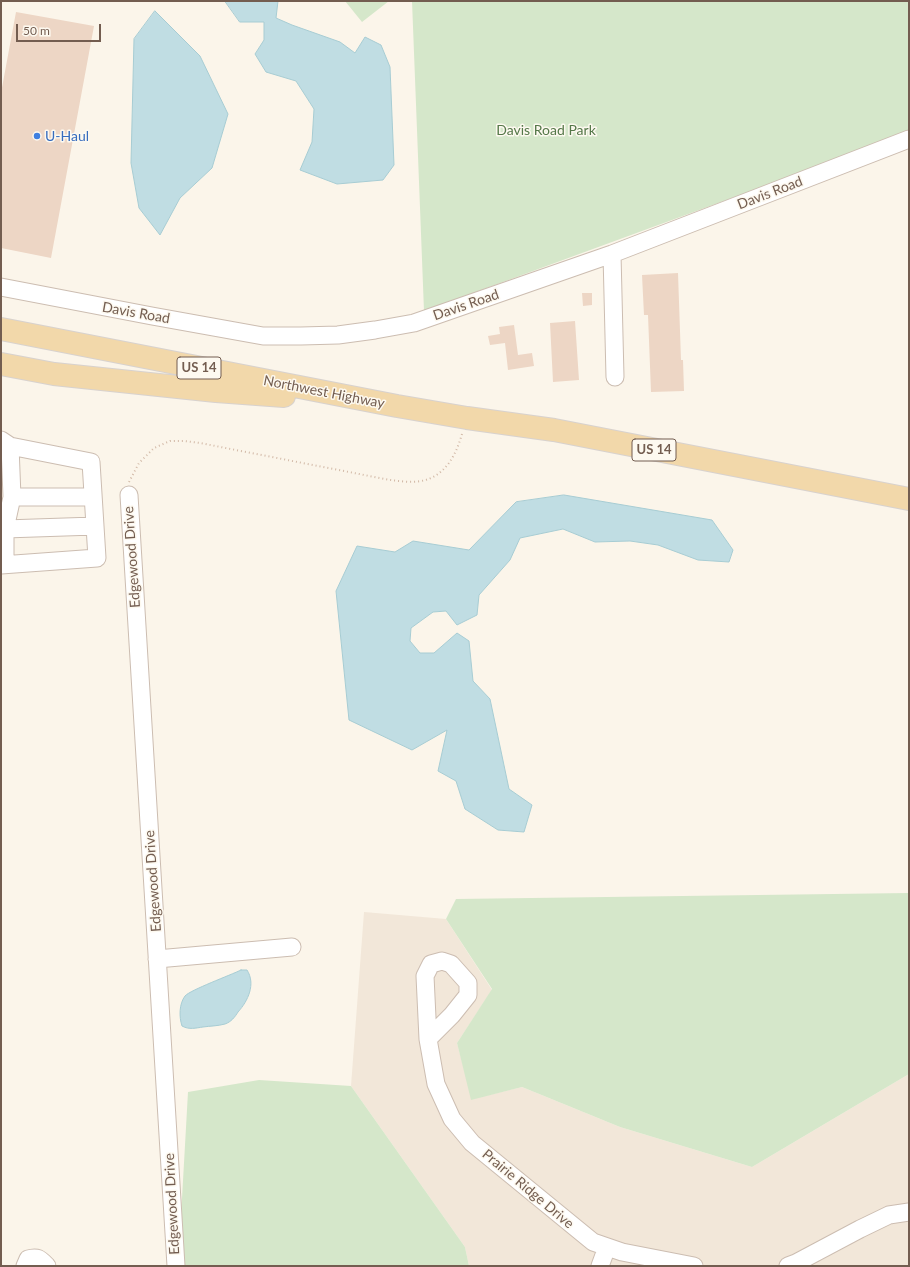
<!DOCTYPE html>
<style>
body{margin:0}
#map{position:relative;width:910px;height:1267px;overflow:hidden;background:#fbf5ea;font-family:Lato,sans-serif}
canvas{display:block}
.frame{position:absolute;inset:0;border:2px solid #735d50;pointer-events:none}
.scale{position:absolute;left:16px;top:24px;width:85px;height:18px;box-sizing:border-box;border:2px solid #735d50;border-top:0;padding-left:5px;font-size:12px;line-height:14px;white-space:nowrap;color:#735d50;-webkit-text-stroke:3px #fdf9f0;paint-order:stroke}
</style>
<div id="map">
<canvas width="910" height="1267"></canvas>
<div class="frame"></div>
<div class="scale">50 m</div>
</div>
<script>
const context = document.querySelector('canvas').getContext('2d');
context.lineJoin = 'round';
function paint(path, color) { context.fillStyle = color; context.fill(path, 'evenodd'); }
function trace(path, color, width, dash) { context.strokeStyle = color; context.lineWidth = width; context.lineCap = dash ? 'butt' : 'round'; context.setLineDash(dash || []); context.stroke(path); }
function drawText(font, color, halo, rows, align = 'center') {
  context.font = font + ' Lato,sans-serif'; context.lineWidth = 3; context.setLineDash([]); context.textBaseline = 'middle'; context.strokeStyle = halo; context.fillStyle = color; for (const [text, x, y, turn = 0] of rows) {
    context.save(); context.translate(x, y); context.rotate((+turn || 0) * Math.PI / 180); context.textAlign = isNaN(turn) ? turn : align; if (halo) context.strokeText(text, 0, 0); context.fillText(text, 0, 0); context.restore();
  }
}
paint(new Path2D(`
 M364,912L446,919L492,990L457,1043L472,1099L522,1087L620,1127L752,1167L909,1074V1266H469L465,1247L351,1086Z`), '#f2e7d9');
paint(new Path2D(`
 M345,1H389L362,22Z
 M412,1H909V133L424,311Z
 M909,893V1074L752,1167L620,1127L522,1087L471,1100L457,1043L492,989L446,919L456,899Z
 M259,1080L351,1086L465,1247L469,1266H182L181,1216L188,1092Z`), '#d5e7ca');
const water = new Path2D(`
 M225,1H278L276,18L292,25L340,42L355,53L365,37L381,45L390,67L394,165L383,180L337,184L300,170L312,142L314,109L296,81L266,72L255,54L264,40V22H240Z
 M155,11L200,56L228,114L212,168L180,198L160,235L139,208L131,163L134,39Z
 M564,495L712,520L733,550L729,562L698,560L658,545L630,541L595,542L563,529L520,538L510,560L479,595L477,615L457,625L446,611L433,612L411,628L410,641L420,653H434L457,633L469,641L473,681L490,699L509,789L532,805L524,832L498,830L465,809L456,781L438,771L447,730L412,750L349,720L336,591L357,546L395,552L413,541L469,550L516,502Z
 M241,970H247C256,984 248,1001 238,1012C235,1017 231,1022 225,1024C218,1026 210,1026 203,1027C196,1028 189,1030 182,1026C179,1017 179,1004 185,996C190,990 231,975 241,970Z`);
paint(water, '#c0dde3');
trace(water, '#a7ccd3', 1);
paint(new Path2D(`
 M16,12L94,26L51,258L1,248V93Z
 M678,273L681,360H683L684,391L651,392L648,315H644L642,275Z
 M582,293H592V305L583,306Z
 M575,321L579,380L553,382L550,323Z
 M514,325L518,355L532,353L534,366L508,370L505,343L490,345L488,336L500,334L499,327Z`), '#edd6c5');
const minor = new Path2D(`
 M612,254L615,377
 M1,287L152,316L263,336H301L338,335L375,330L414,323L612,254L909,139
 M1,440L10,446L91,462L97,558L1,565
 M129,495L176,1266
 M12,497H93
 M5,529L12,497L10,446
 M5,564V529L95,526
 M157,959L292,947
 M428,1039L452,1015L468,995V983L451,964L442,961L431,964L425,976L428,1039L436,1084L452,1119L472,1143L593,1242L622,1252L694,1266
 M25,1266L28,1259C38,1256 40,1259 47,1266
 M600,1266L607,1247
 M788,1266L796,1263L860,1229L889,1215L909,1212`);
const major = new Path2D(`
 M1,329L397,406L467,418L554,430L909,499
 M1,364L54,374L216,391L284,396`);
trace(minor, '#ccbdb1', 19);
trace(major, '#d8d2ce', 24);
trace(new Path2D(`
 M129,482L139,463L154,448L170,441H184L200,443L390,480C400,481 411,483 421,481C445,477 456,455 462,434`), '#d2b9a7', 2, [1, 3]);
trace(minor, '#fff', 17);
trace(major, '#f2d8aa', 22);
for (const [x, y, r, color] of [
 [37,136,4,"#3f7fe0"]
]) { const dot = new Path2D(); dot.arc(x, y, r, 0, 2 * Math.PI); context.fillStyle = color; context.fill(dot); trace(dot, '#fdf9f0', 1.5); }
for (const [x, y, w] of [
 [199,368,44],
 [654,450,44]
]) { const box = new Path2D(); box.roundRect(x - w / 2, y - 11, w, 22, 3); context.fillStyle = '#fdf9f0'; context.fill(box); trace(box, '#735d50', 1); }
drawText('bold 13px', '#735d50', null, [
 ["US 14",199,368],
 ["US 14",654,450]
]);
drawText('14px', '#557849', '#fdf9f0', [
 ["Davis Road Park",546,130]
]);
drawText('14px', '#366cbe', '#fdf9f0', [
 ["U-Haul",45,136]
], 'left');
drawText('14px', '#735d50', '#fdf9f0', [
 ["Davis Road",770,193,-21],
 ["Davis Road",466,305,-19],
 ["Davis Road",136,313,10],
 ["Northwest Highway",324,392,11],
 ["Edgewood Drive",132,557,-94],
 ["Edgewood Drive",153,881,-94],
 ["Prairie Ridge Drive",528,1189,40],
 ["Edgewood Drive",172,1204,-93]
]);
</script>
